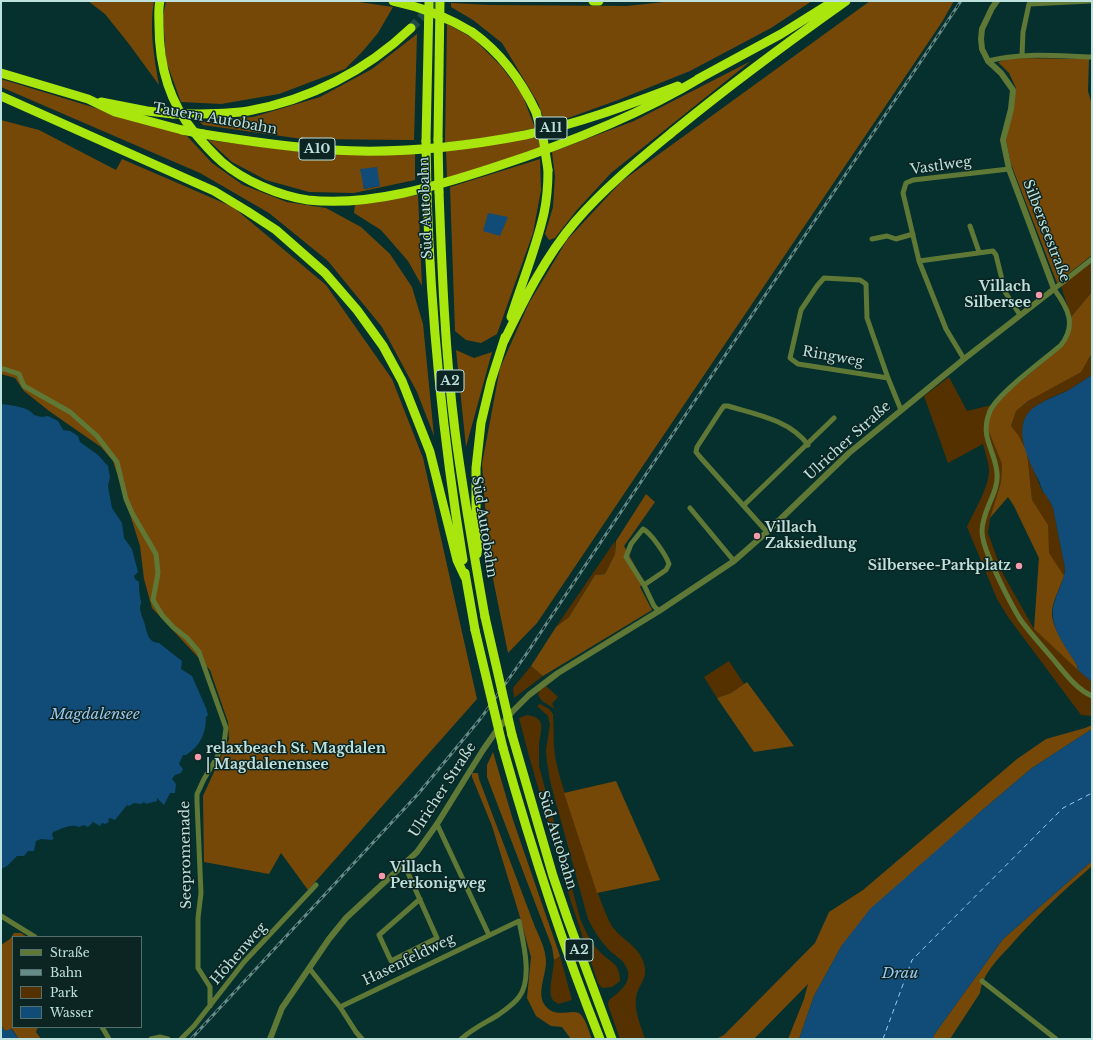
<!DOCTYPE html>
<meta charset="utf-8">
<style>
body{margin:0}
#map{position:relative;width:1093px;height:1040px;overflow:hidden;background:#05302d;font-family:"Libre Baskerville",serif}
canvas{display:block}
.frame{position:absolute;inset:0;border:2px solid #bde1dd;pointer-events:none}
.legend{position:absolute;left:12px;top:936px;width:130px;height:92px;box-sizing:border-box;background:#0c2422;border:1px solid #53706d;margin:0;padding:5px 7px;list-style:none;font-size:12px;color:#bde1dd}
.legend li{display:flex;align-items:center;gap:8px;height:20px}
.legend b{width:20px;border:1px solid #53706d}
</style>
<div id="map">
<canvas width="1093" height="1040"></canvas>
<div class="frame"></div>
<ul class="legend">
<li><b style="height:5px;background:#5f7836"></b>Straße</li>
<li><b style="height:5px;background:#658c89"></b>Bahn</li>
<li><b style="height:11px;background:#553100"></b>Park</li>
<li><b style="height:11px;background:#114b78"></b>Wasser</li>
</ul>
</div>
<script>
const context = document.querySelector('canvas').getContext('2d');
context.lineJoin = 'round';
function paint(path, color) { context.fillStyle = color; context.fill(path, 'evenodd'); }
function trace(path, color, width, dash) { context.strokeStyle = color; context.lineWidth = width; context.lineCap = dash ? 'butt' : 'round'; context.setLineDash(dash || []); context.stroke(path); }
function drawText(font, color, halo, rows, align = 'center') {
  context.font = font + ' "Libre Baskerville",serif'; context.lineWidth = 3; context.setLineDash([]); context.textBaseline = 'middle'; context.strokeStyle = halo; context.fillStyle = color; for (const [text, x, y, turn = 0] of rows) {
    context.save(); context.translate(x, y); context.rotate((+turn || 0) * Math.PI / 180); context.textAlign = isNaN(turn) ? turn : align; if (halo) context.strokeText(text, 0, 0); context.fillText(text, 0, 0); context.restore();
  }
}
paint(new Path2D(`
 M1092,262V292L1071,317L1061,286Z
 M1092,353V375L1069,390L1050,398L1033,408L1027,415L1023,423V437L1027,452L1042,491L1048,497L1050,502L1053,508L1065,568L1064,576L1057,594L1036,608L1039,558L1017,512L1032,500L1027,452L1011,426L1016,411L1028,401L1089,359Z
 M949,377L967,411L992,405L986,425L1002,464L1001,482L990,518L988,533L1002,572L1034,629L1092,682V716L1081,715L1008,617L997,599L967,527C974,511 990,486 989,469C988,461 985,452 983,444L948,463L924,396Z
 M615,541V554L605,574L595,575L569,617L556,627Z
 M729,661L744,684L731,693L717,698L704,677Z
 M531,666L543,676L514,698L513,688Z
 M546,686L558,697L552,704L555,709L542,701L538,695L540,690Z
 M540,704L549,709L553,714C554,728 553,742 555,756C559,778 567,799 574,820C581,842 588,864 595,886C600,898 604,911 610,923C618,938 637,944 643,961C650,979 638,983 636,998C634,1011 641,1026 645,1039H620L608,1005L609,1000C620,992 635,980 625,965C622,959 614,955 609,950C600,940 594,931 588,919L550,781L547,762L546,750L550,725L548,716L537,706Z
 M527,715C547,718 541,729 539,744C539,752 539,759 539,766L580,918C585,930 590,942 599,951C610,963 620,962 620,981L612,987L602,988L598,983L571,902L529,756L519,718Z
 M560,956L572,1000L558,1004C558,1003 553,1001 553,1000C547,994 554,970 554,960Z`), '#553100');
paint(new Path2D(`
 M88,1H154C149,29 154,57 159,85L129,44L105,14Z
 M166,1H352L393,7L378,33L362,52L345,69L279,94L221,104L181,102L166,61L163,16Z
 M673,1H812L771,28L690,71L618,100L546,126L538,103L502,43L473,20L451,7V3L489,5L627,6Z
 M870,1H954L942,22L537,623L508,653L489,559L482,464L500,368L529,303L567,240L622,181Z
 M447,24L473,38L501,66L522,94L535,128L492,137L445,143Z
 M417,34L414,140L302,139L203,125L200,122L253,117L320,97L372,69Z
 M1013,58L1089,59L1088,91L1092,105V255L1057,283L1011,164L1006,140L1016,88L1009,73L998,62Z
 M751,61L611,173L576,211L555,238L549,240L545,234L553,207L555,176L552,152L634,121Z
 M1,79L187,136L212,163L243,185L287,202L326,208L361,227L390,254L412,287L423,324L434,436L417,392L382,327L328,261L269,213L200,173L1,87Z
 M1,120L39,130L116,170L122,159L233,207L326,285L392,379L423,458L477,699L308,890L281,853L269,874L204,862L203,796L229,739L228,722L210,670L152,608L144,579L140,546L113,461L101,447L49,411L24,391L15,378L1,374Z
 M538,137L540,147L495,164L447,178L446,151Z
 M208,140L311,153L415,152V180L354,193L309,192L266,180L232,162ZM362,174L380,186L364,189Z
 M540,159L541,190L533,233L497,334L481,343L466,340L455,331L450,187Z
 M418,195L422,286L408,261L381,230L354,213L355,204Z
 M1092,292V353L1081,372L1028,401L1016,411L1011,426L1018,435L1027,452L1032,500L1048,525L1049,553L1064,576C1060,587 1053,600 1052,612C1051,628 1069,651 1077,665L1078,670L1034,629L1039,558L1014,506L1008,497L990,518L1001,482L1002,464L986,425L992,405L1063,346C1070,336 1072,328 1071,317Z
 M456,350L474,358L492,352L466,447Z
 M646,494L655,502L624,546L644,582L640,587L652,610L543,676L531,666L556,627L569,617L595,575L605,574L615,554L616,541Z
 M747,682L794,746L754,752L717,698L731,693Z
 M1092,725V729L1032,768L980,812L842,945L814,996L799,1039H788L804,999L808,984L754,1039H716L724,1035L815,943L829,912L863,890L1017,759L1046,739L1085,728Z
 M493,752L513,820L560,956L554,960L552,947L487,777V765Z
 M472,773H478L479,779L535,927C540,938 546,950 546,962C546,975 537,992 544,1004C556,1022 575,1005 582,1016C587,1023 589,1032 592,1039H571L562,1027L551,1026L536,1016L527,998L531,957L520,917L492,826L472,777Z
 M616,781L660,880L597,893L564,793Z
 M1092,861V866C1063,891 1036,916 1011,945C998,959 983,973 980,993L950,1039H932L936,1032L1003,939Z
 M14,933H21L27,937H13V1027H38L36,1032L41,1039H19L12,1029L5,1031L1,1025V945L10,939Z`), '#764808');
paint(new Path2D(`
 M377,167L380,186L364,189L360,169Z
 M488,213L508,217L500,236L483,231Z
 M1092,375V682L1078,670L1077,665C1065,645 1046,624 1055,600C1058,590 1065,579 1065,568L1053,508C1050,501 1048,498 1044,493C1042,491 1040,482 1038,479C1028,459 1011,426 1033,408C1044,400 1057,396 1069,390C1077,385 1084,380 1092,375Z
 M1,404C11,405 29,407 34,415L42,417L48,416L58,421L63,430L70,431L78,436L80,442L98,455L108,466L110,477L108,486L112,508L122,523L124,538L132,549L138,572L134,576L135,579L139,582C139,589 139,594 141,601C142,603 140,605 140,607C140,614 144,620 145,625C147,634 149,643 159,643L182,661L181,669L192,676L206,708L208,715L206,717C206,734 200,746 186,755H183L179,764L183,769L181,773L175,775L172,779L176,784L175,793H170L164,805L157,798V801L146,804L144,802L141,804L134,803L129,806L127,805L115,820L110,818L108,820L109,822L105,824L102,823L100,826L93,822L88,827L84,825L79,827C71,823 61,829 53,832L52,836L54,838L52,840L41,839L36,841L34,851H28L24,856H17L7,866L1,869Z
 M1092,729V861L1003,939L936,1032L932,1039H799L814,996L842,945L870,909L980,812L1032,768Z
 M1,1025L5,1031L11,1029L19,1039H1Z`), '#114b78');
trace(new Path2D(`
 M883,1039L912,960L1063,808L1092,793`), '#9ac6ef', 1, [5, 4]);
trace(new Path2D(`
 M411,28L437,1`), '#214b47', 9, [9, 4.5]);
trace(new Path2D(`
 M1022,55L1023,32L1029,4L1091,1
 M988,61C1022,52 1057,56 1092,57
 M970,226L979,252
 M872,239L887,236L896,239L913,234
 M1092,259L1054,289C1068,308 1077,325 1061,345C1044,360 998,393 990,411C979,438 995,449 997,473C999,493 982,510 982,531C982,542 987,552 991,562C1000,582 1009,601 1020,619C1030,633 1042,646 1053,659C1064,672 1076,689 1092,696
 M919,261L903,193L906,183L913,180L1009,169
 M964,359L946,329L919,261L993,251L996,255L1005,292L1020,315
 M1,369H4L19,374L24,386L70,412L97,436L117,462L126,499L132,513L156,554L158,573L153,600L162,615L173,627L187,638L199,652L226,728L224,743L216,759L204,779L197,794V802L201,893L198,918V968L210,987V1006
 M888,378L798,364L790,358L801,310L817,286L824,278L860,280L866,284L867,318L888,378L901,410
 M744,505L834,418
 M690,508L734,561
 M767,532L700,457L696,452L697,447L721,410L724,406H728C755,414 790,420 808,445
 M644,585L626,557L631,544L643,529C651,533 666,555 669,564L666,570L644,585L654,606L659,611
 M437,824L489,935
 M404,864L437,938L391,961L379,935L420,899
 M1,916L35,937
 M309,968L340,1007L356,1032L362,1039
 M982,981L1056,1039
 M340,1007L519,921C523,941 533,979 519,997C514,1004 505,1010 498,1015C485,1023 472,1029 461,1039
 M102,1027L109,1039
 M151,1039L160,1037L168,1039
 M181,1039L194,1026L244,962L316,885`), '#5f7836', 5);
trace(new Path2D(`
 M270,1039L282,1008L329,939L346,918L417,852L437,824L483,750L497,730L512,712L529,695L558,673L659,611L734,561L767,532L849,453L964,359L1054,289L1009,169L1003,140L1011,109L1013,90L1001,73L988,61L982,49L981,39L982,29L992,8L997,1`), '#5f7836', 6);
trace(new Path2D(`
 M160,1C158,9 159,17 159,25C159,64 169,102 194,132C203,143 212,153 222,162C244,181 280,196 308,200C369,207 437,186 495,167C566,144 638,116 702,77
 M593,1H599
 M472,32C501,53 521,80 536,112
 M1,73L88,99L115,112L182,130
 M698,79L781,34L834,1
 M1,96L214,191L247,211L276,230L325,273L357,310L383,346L402,381L430,452L457,560L465,577
 M101,102L147,111L173,114
 M190,114C209,114 229,114 248,111C309,100 366,71 411,28
 M203,134C246,141 289,147 332,150C396,154 463,147 525,135C578,124 628,105 678,86
 M438,139L440,1
 M426,141L429,1
 M439,192C442,272 445,352 455,431C463,493 474,555 485,617
 M427,195C431,318 443,439 463,560
 M511,317C522,282 536,249 544,213C547,199 548,185 548,170
 M504,341C524,300 545,257 575,222C605,187 640,159 675,130C730,85 788,42 846,1
 M477,554L478,544L476,517V468L481,423L491,381L505,337
 M465,573L475,630
 M512,735L553,876L568,920L612,1039
 M503,748C531,847 562,944 600,1039`), '#a8e60d', 9);
const rail = new Path2D(`
 M191,1039L418,794L481,718L525,656L961,1`);
trace(rail, '#658c89', 3);
trace(rail, '#0c2422', 1.5, [4.5]);
trace(new Path2D(`
 M393,1C422,7 447,17 472,32
 M536,112L543,138L548,170
 M173,114H190
 M182,130L203,134
 M438,139L439,192
 M426,141L427,195
 M485,617L512,735
 M475,630L503,748`), '#a8e60d', 9);
for (const [x, y, r, color] of [
 [1039,295,4,"#f39aac"],
 [757,536,4,"#f39aac"],
 [1019,566,4,"#f39aac"],
 [198,757,4,"#f39aac"],
 [382,876,4,"#f39aac"]
]) { const dot = new Path2D(); dot.arc(x, y, r, 0, 2 * Math.PI); context.fillStyle = color; context.fill(dot); trace(dot, '#0c2422', 1.5); }
for (const [x, y, w] of [
 [551,128,32],
 [317,149,36],
 [450,381,28],
 [579,950,28]
]) { const box = new Path2D(); box.roundRect(x - w / 2, y - 11, w, 22, 3); context.fillStyle = '#0c2422'; context.fill(box); trace(box, '#bde1dd', 1); }
drawText('bold 13px', '#bde1dd', null, [
 ["A11",551,128],
 ["A10",317,149],
 ["A2",450,381],
 ["A2",579,950]
]);
drawText('14px', '#bde1dd', '#0c2422', [
 ["Tauern Autobahn",215,119,10],
 ["Vastlweg",941,166,-8],
 ["Süd Autobahn",426,208,-92],
 ["Silberseestraße",1046,231,69],
 ["Ringweg",833,357,10],
 ["Ulricher Straße",848,441,-42],
 ["Süd Autobahn",484,527,81],
 ["Ulricher Straße",443,790,-57],
 ["Süd Autobahn",557,840,73],
 ["Seepromenade",186,855,-91],
 ["Höhenweg",239,954,-49],
 ["Hasenfeldweg",409,960,-26]
]);
drawText('bold 14px', '#bde1dd', '#0c2422', [
 ["Villach",1031,287,"right"],
 ["Silbersee",1031,303,"right"],
 ["Villach",765,528],
 ["Zaksiedlung",765,544],
 ["Silbersee-Parkplatz",1011,566,"right"],
 ["relaxbeach St. Magdalen",206,749],
 ["| Magdalenensee",206,765],
 ["Villach",390,868],
 ["Perkonigweg",390,884]
], 'left');
drawText('italic 15px', '#9ac6ef', '#0c2422', [
 ["Magdalensee",95,715],
 ["Drau",900,974]
]);
</script>
